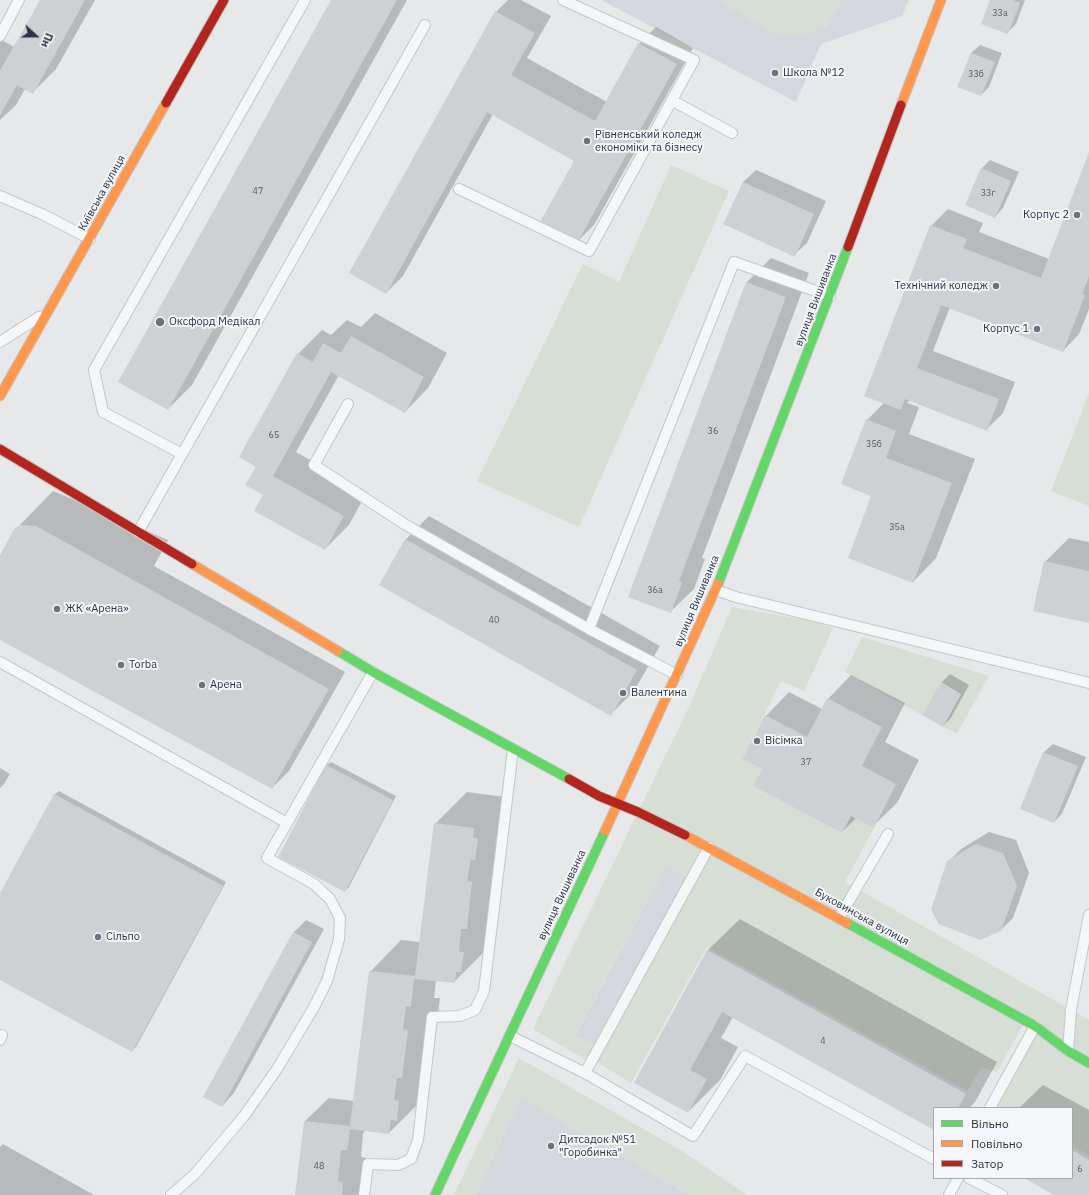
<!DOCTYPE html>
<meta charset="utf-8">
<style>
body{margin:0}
#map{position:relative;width:1089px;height:1195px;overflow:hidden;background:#e6e8ea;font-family:"IBM Plex Sans",sans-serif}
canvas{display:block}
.legend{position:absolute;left:933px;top:1107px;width:140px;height:72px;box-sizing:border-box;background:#f4f6f9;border:1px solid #a4a8b1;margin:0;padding:5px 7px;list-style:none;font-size:12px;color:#2b3445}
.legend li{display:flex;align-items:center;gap:8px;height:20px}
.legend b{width:20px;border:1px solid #a4a8b1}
.north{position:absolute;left:16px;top:16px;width:40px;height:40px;-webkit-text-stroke:3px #f4f6f9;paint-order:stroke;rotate:111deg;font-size:11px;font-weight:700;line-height:16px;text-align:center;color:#2b3445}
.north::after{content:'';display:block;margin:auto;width:14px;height:18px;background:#2b3445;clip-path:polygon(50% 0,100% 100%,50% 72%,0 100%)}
</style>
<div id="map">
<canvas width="1089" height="1195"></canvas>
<ul class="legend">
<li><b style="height:5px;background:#63d668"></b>Вільно</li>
<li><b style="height:5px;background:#ff974d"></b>Повільно</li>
<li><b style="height:5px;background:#b3261e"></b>Затор</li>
</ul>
<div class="north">Пн</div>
</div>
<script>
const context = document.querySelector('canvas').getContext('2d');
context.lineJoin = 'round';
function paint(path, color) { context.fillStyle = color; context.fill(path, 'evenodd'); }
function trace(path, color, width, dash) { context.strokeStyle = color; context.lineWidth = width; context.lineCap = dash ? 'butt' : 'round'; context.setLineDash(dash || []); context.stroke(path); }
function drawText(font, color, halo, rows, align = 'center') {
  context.font = font + ' "IBM Plex Sans",sans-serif'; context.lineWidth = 4; context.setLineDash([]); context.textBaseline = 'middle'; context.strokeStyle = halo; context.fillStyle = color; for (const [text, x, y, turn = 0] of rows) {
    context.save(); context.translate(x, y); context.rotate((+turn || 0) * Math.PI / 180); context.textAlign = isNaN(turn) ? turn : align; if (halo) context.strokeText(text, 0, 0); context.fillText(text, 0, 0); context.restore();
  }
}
paint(new Path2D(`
 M601,0H909L902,16L821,44L796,102Z
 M666,866L691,880L599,1048L575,1036Z
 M521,1097L689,1195H476Z`), '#d4d7dd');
paint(new Path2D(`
 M716,0H843L826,28L803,36L777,35Z
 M671,165L729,191L579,527L477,481L583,264L619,282Z
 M1089,393V506L1051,491Z
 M732,607L810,621L833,628L804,691L781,681L742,759L762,769L753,786L842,833L851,816L874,828L845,882L1089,1020V1155L1072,1146V1108H1002L993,1103L1034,1026L1025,1021L997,1072L981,1068L967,1091L707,947L631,1083L593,1060L591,1063L533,1029L688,709ZM666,866L691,880L598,1048L575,1035Z
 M862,637L989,676L957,733L943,727L961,694L941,682L922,715L845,672Z
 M519,1058L682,1151L747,1195H689L521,1098L476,1195H454Z`), '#d6ded6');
paint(new Path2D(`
 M41,0H95L56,69L32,93L25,89L16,105L0,120V39L14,47Z
 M332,0H407L192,385L168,409Z
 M508,0H521L551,16L527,58L607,102L639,44L656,27L693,48L594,225L577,242L576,160L493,114L403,276L386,293L496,12Z
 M991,0H1025L1016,24L1007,33Z
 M980,45L1002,53L989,87L981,95L959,86L971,53Z
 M1089,155V309L1079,334L1063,351L950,307L933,351L1015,382L1003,413L986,430L910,400L907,403L919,407L909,434L975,459L936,558L913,582L873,495L867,420L884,403L931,226L948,209L983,223L979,232L1049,259Z
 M990,160L1019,172L1003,208L995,217L966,204L982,168Z
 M756,170L826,201L807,243L794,255L725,224L743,182Z
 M771,258L809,273L702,558L705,559L694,589L670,612L629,597L747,282Z
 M375,313L447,353L428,388L405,412L339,375L296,452L367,492L349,525L325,549L264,495L257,466L298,354L322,330L331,335L347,320L361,327Z
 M53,491L168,540L154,566L345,672L289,771L272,788L0,639V556L15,530Z
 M429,516L660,646L634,691L611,714L405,540Z
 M1069,538L1089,542V622L1045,562Z
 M950,674L969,685L951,718L943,726L941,683Z
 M851,675L905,703L885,742L919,760L897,803L873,826L856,818L842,832L763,769L766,716L789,692L822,709L828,699Z
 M1053,744L1086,757L1062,814L1054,822L1021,808L1044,752Z
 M331,762L396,796L349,887L345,891L280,857L327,765Z
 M0,768L10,774L4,784L0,788Z
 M59,791L226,882L136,1047L132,1051L0,979V895L55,794Z
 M467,792L505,797L486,950L454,982L436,980L434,998H440L434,1045L421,1101L389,1133L367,1130L363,1133L361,1157L366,1158L362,1195H296L305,1121L329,1098L354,1101L370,972L401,940L420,942L435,824Z
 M989,832L1016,840L1029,873L1013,918L1001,930L948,862L961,849Z
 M740,919L997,1062L975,1102L969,1108H934V1128L733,1017L721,1038L738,1047L720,1080L688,1112L635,1083L708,950Z
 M306,920L324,929L234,1093L222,1106L204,1096L294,932Z
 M1043,1085L1089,1110V1195H1056L1026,1178H1072V1108H1019Z
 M3,1144L94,1195H0V1147Z`), '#0003');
paint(new Path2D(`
 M40,0H85L33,94L17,85L0,115V71Z
 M331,0H397L168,410L118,382Z
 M990,0H1013L1020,3L1008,34L981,24Z
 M495,11L535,33L511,75L595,121L638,43L677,64L577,243L540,222L574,161L487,112L386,294L349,273Z
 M971,53L995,62L981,96L957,87Z
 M1089,152V277L1082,294L1085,295L1063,352L941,305L917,368L999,399L987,431L905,399L901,410L864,396L930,225L967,239L963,248L1041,278Z
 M981,168L1011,181L995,218L965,205Z
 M743,182L814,214L795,257L723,224Z
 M746,282L786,297L679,581L682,582L671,613L628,597Z
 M351,336L424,377L405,413L331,372L273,476L344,516L325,550L254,511L263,495L245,485L256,467L239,457L297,353L313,362L323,343L341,353Z
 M866,419L896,431L886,458L952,483L913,583L848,558L871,496L841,484Z
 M20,525L36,526L329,689L272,789L0,640V555L14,529Z
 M405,539L637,670L611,716L379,585Z
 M1044,561L1089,571V623L1033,611Z
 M941,682L961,694L943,727L922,715Z
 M827,698L882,727L862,766L896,784L874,828L851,816L842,833L753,786L762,769L742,759L765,715L807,737Z
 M1043,752L1078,766L1054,823L1020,809Z
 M326,765L393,800L345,892L278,857Z
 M54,794L223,886L132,1052L0,980V893Z
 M434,823L474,828L473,837L478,839L475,860L471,859L467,881L472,882L467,929H461L459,952H464L461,972H456L455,983L414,979L411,1007L406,1006L403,1029L408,1030L402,1078H397L394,1100L399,1101L397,1121L391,1120L389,1134L350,1129L347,1150H341L338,1181L343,1182L342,1195H295L304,1121L350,1126L369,971L415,976Z
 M976,844L1003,853L1017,886L1001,931L980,940L939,924L931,910L947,861Z
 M293,932L312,942L222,1107L203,1097Z
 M707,950L966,1094L958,1108H934V1130L722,1012L690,1070L707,1079L688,1113L634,1083Z
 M1072,1150L1089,1160V1195H1054L1024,1178H1072Z`), '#ced0d3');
const lane = new Path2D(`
 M0,36L19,0
 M673,101L732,133
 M459,189L589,251L694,60L563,0
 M0,196L44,215L90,239
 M0,342L39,317
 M348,404L314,465L406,525L589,629L677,675
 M182,454L103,412L94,370L305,0
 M138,532L425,25
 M716,590L736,597L1089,683
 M589,629L734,262L830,296
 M0,662L287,823L373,672
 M839,918L888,834
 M510,1036L585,1073L693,1136L745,1056L934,1159
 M0,1040L2,1035
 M1068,1051L1071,1010L1089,915
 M585,1073L709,847
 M990,1108L1035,1026
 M969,1178L1002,1195
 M171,1195L195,1174L244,1116L277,1069L314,1007L327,981L339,939L340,918L330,899L314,884L267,858L287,823
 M364,1195L368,1164L398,1165L411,1159L418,1140L432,1017L460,1016L475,1010L484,991L513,749
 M949,1195L958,1178`);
const fast = new Path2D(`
 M718,584L848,247
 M338,651L373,672L569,779
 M847,923L1035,1026L1068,1051L1089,1063
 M435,1195L605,831`);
const slow = new Path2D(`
 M901,105L941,0
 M0,396L166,103
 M192,564L338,651
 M605,831L718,584
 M685,835L847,923`);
const jam = new Path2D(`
 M166,103L224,0
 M848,247L901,105
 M0,449L192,564
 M569,779L599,796L638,812L685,835`);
trace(lane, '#c4c6c8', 12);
trace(fast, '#c4c6c8', 11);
trace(slow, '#c4c6c8', 11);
trace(jam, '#c4c6c8', 11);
trace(lane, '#f5f6f7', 10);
trace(fast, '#63d668', 9);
trace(slow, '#ff974d', 9);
trace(jam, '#b3261e', 9);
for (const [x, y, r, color] of [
 [775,73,4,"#6c737f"],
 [587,141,4,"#6c737f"],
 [1077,215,4,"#6c737f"],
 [996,286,4,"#6c737f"],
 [160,322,5,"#6c737f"],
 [1037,329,4,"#6c737f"],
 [57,609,4,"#6c737f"],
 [121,665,4,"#6c737f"],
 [202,685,4,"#6c737f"],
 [623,693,4,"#6c737f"],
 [757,741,4,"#6c737f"],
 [98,937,4,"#6c737f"],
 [551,1146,4,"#6c737f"]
]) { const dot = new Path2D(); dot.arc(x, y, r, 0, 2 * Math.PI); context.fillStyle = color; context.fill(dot); trace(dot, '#f4f6f9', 1.5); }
drawText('9px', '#545c69', null, [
 ["33а",1000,13],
 ["33б",976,74],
 ["47",258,191],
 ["33г",988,193],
 ["36",713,431],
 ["65",274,435],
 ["35б",874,444],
 ["35а",897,527],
 ["36а",655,590],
 ["40",494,620],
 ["37",806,762],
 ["4",823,1041],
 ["48",319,1166],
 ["6",1080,1169]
]);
drawText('11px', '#2b3445', '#f4f6f9', [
 ["Школа №12",783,73],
 ["Рівненський коледж",595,135],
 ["економіки та бізнесу",595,148],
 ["Корпус 2",1069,215,"right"],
 ["Технічний коледж",988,286,"right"],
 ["Оксфорд Медікал",169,322],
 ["Корпус 1",1029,329,"right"],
 ["ЖК «Арена»",65,609],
 ["Torba",129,665],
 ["Арена",210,685],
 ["Валентина",631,693],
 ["Вiсiмка",765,741],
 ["Сільпо",106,937],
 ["Дитсадок №51",559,1140],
 ["\"Горобинка\"",559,1153]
], 'left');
drawText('11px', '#2b3445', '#f4f6f9', [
 ["Київська вулиця",102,193,-61],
 ["вулиця Вишиванка",816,300,-69],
 ["вулиця Вишиванка",697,601,-67],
 ["вулиця Вишиванка",562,895,-65],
 ["Буковинська вулиця",862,917,29]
]);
</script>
